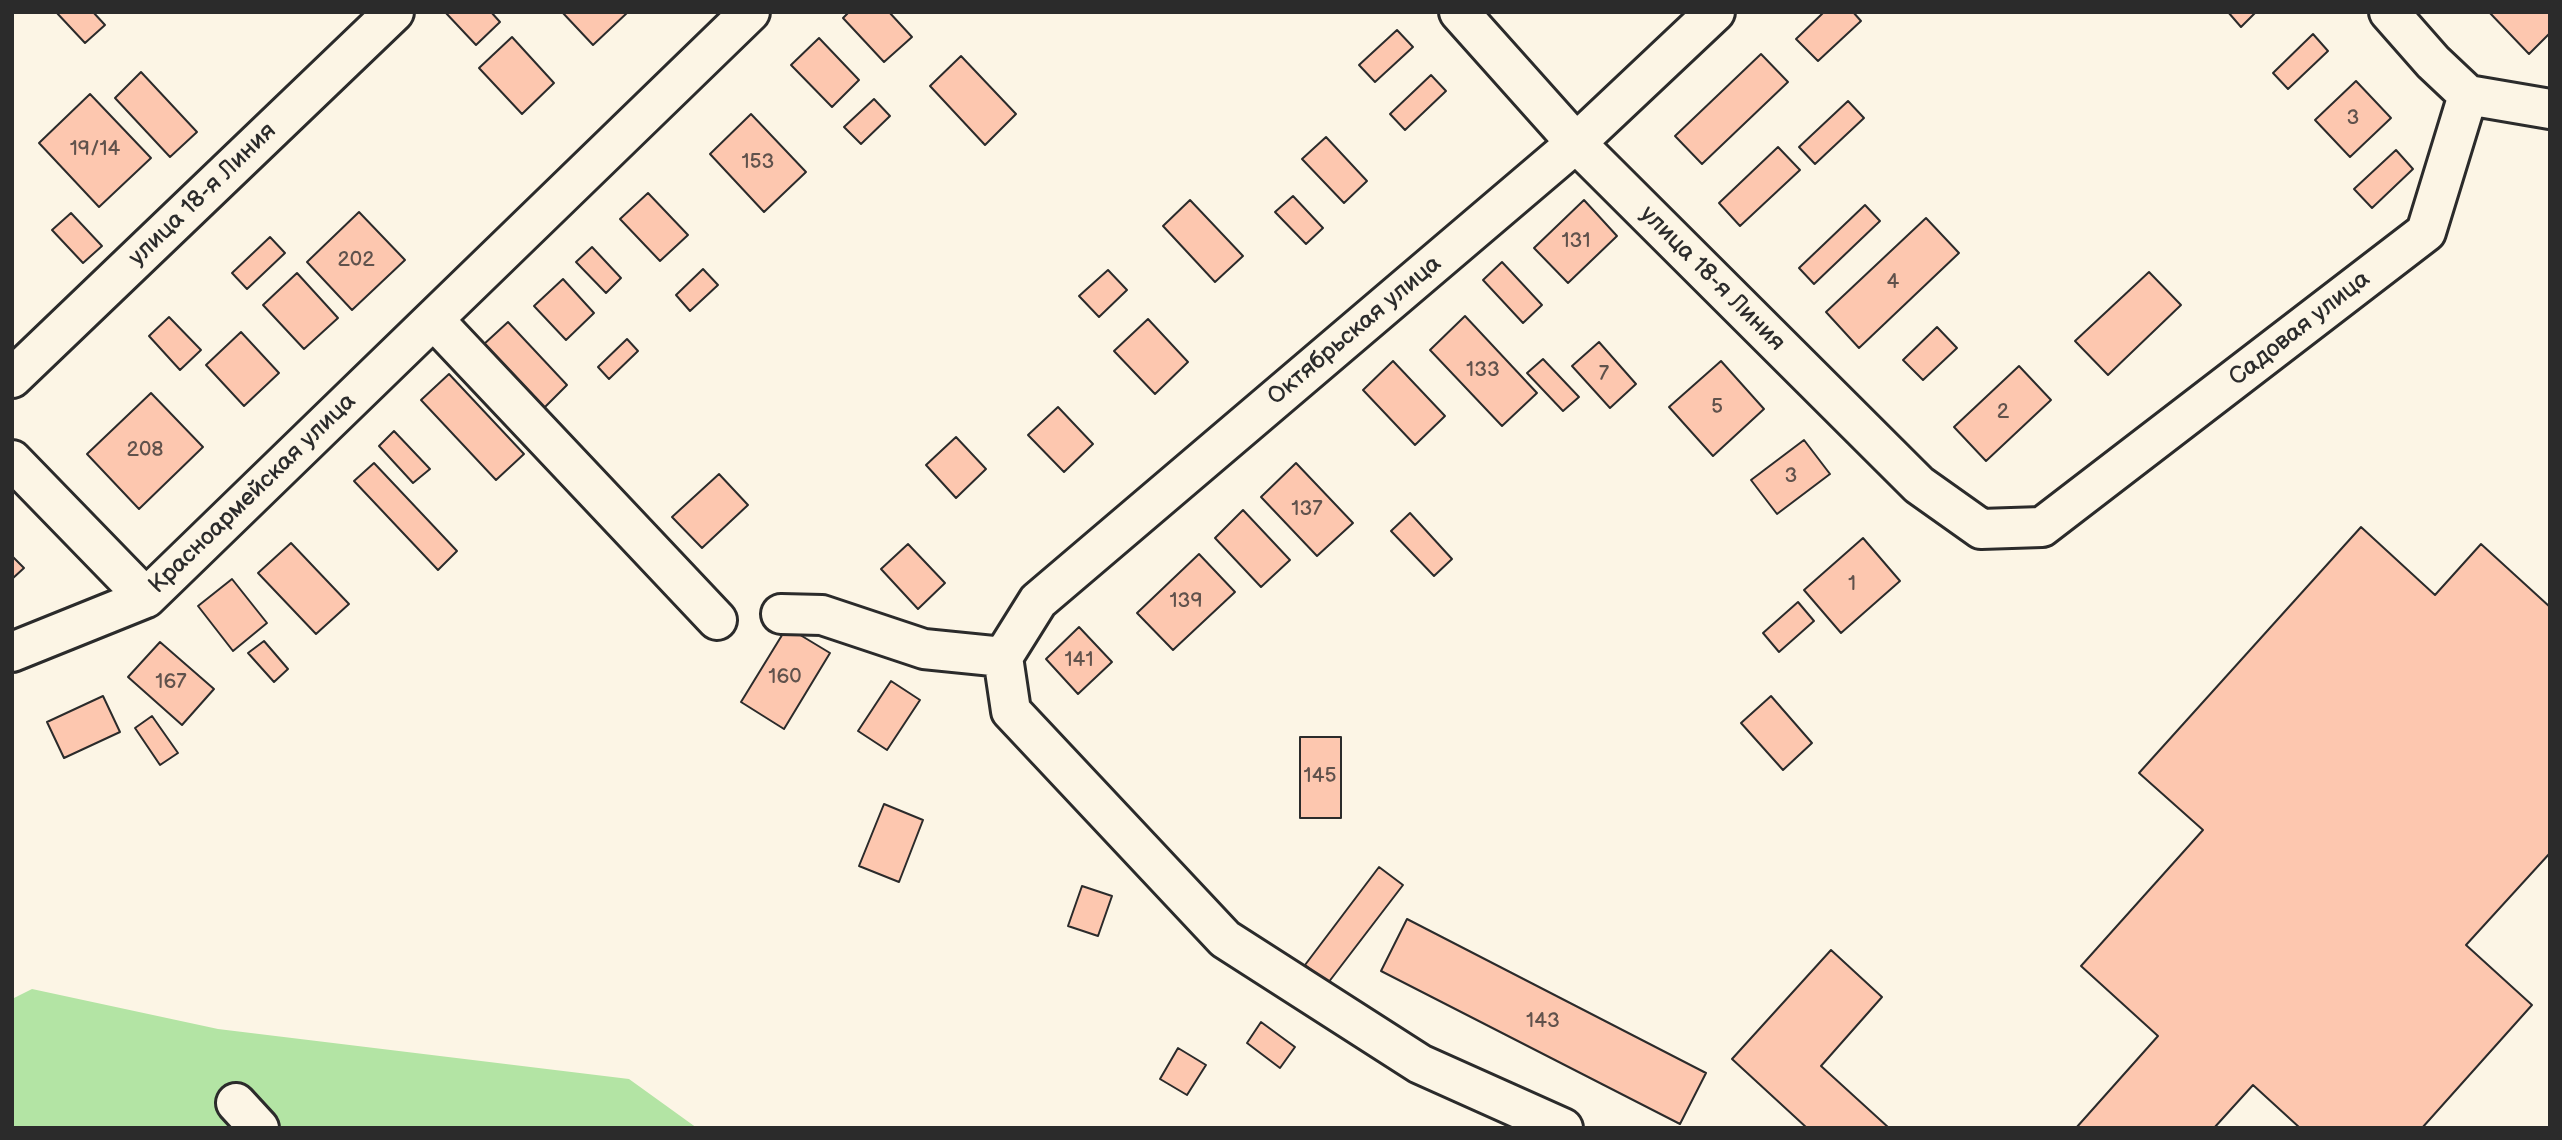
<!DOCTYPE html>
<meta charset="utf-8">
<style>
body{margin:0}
#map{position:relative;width:2562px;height:1140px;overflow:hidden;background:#fcf5e5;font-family:"Balsamiq Sans",sans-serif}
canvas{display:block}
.frame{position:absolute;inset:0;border:14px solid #2b2b2b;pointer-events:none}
</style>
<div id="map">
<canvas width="2562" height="1140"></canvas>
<div class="frame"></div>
</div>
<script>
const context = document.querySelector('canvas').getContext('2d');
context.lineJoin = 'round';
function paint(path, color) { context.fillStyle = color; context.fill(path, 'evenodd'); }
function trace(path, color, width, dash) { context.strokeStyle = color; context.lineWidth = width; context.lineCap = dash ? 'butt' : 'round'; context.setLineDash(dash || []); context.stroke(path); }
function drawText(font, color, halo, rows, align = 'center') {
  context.font = font + ' "Balsamiq Sans",sans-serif'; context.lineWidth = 5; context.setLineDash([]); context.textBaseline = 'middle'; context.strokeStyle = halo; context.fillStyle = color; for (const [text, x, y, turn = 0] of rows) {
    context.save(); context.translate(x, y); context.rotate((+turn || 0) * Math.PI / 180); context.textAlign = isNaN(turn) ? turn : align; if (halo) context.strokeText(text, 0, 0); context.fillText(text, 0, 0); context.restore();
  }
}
paint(new Path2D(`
 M32,989L218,1029L629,1079L697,1128H12V999Z`), '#b3e4a4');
const building = new Path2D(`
 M56,12H93L105,25L85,43Z
 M445,12H491L500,22L476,45Z
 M562,12H628L593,45Z
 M849,12H889L912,37L884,62L843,18Z
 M1824,12H1853L1861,21L1818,61L1796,39Z
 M2228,12H2256L2241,27Z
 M2489,12H2550V33L2529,54Z
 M1397,30L1413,47L1375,82L1359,65Z
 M2313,34L2328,51L2288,89L2273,73Z
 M512,37L554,83L522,114L479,68Z
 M819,38L859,80L832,107L791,65Z
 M1761,54L1788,82L1702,164L1675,136Z
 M961,56L1016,114L985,145L930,86Z
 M141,72L197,132L170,157L115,98Z
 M1431,75L1446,91L1405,130L1390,114Z
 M2356,81L2391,118L2350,157L2315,120Z
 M90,94L151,158L99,207L39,143Z
 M874,99L890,116L861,144L844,127Z
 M1848,101L1864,118L1815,164L1799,147Z
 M751,114L806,172L764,212L710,154Z
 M1326,137L1367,181L1344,203L1302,159Z
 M1778,147L1800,170L1740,226L1719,203Z
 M2396,150L2413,169L2372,208L2354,189Z
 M648,193L688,235L660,261L620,219Z
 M1293,196L1323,228L1306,244L1275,212Z
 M1190,200L1243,256L1215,282L1163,226Z
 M1584,200L1617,236L1568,283L1534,248Z
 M1865,205L1880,221L1814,284L1799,268Z
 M359,212L405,260L352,310L307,262Z
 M71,213L102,246L83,263L52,230Z
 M1926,218L1959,253L1859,348L1826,312Z
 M270,237L285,253L247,289L232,273Z
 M592,247L621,278L606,293L576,262Z
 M1502,262L1542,305L1523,323L1483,280Z
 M703,269L718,285L690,311L676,295Z
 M1108,270L1127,290L1099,317L1079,296Z
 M2149,272L2181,305L2108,375L2075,341Z
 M297,273L338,318L304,349L263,305Z
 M563,279L594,313L566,340L534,306Z
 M1465,316L1537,393L1502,426L1430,350Z
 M169,317L201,350L180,370L149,336Z
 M1148,319L1188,362L1155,394L1114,351Z
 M508,322L567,385L543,409L483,345Z
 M1937,327L1957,348L1923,380L1903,360Z
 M241,332L279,373L244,406L206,365Z
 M627,339L638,351L609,379L598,367Z
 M1599,342L1636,384L1610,408L1572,366Z
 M1543,359L1579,397L1563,411L1527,373Z
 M1393,361L1445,416L1415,445L1363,390Z
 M1721,361L1764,409L1713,456L1669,407Z
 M2019,366L2051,400L1986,461L1954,427Z
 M449,374L524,454L496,480L421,400Z
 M151,393L203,447L139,509L87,454Z
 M1058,407L1093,444L1064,472L1028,435Z
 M394,431L430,469L413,483L379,446Z
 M956,437L986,469L956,498L926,465Z
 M1804,440L1830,474L1777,514L1751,480Z
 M374,463L457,551L438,570L354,481Z
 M1296,463L1353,523L1317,556L1261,497Z
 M719,474L748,505L702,548L672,517Z
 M1243,510L1290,560L1261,587L1215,538Z
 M1410,513L1452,559L1434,576L1391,531Z
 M2361,527L2435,595L2481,544L2550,607V853L2466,945L2532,1005L2422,1128H2300L2253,1085L2214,1128H2076L2158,1036L2081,966L2203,830L2139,773Z
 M1863,538L1900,581L1841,633L1804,590Z
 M291,543L349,604L316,634L258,573Z
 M908,544L945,583L918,609L881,569Z
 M1199,554L1235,592L1173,650L1137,613Z
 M12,556L24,568L12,579Z
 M232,579L267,623L233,651L198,606Z
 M1798,602L1814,621L1779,652L1763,633Z
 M787,627L830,653L784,729L741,702Z
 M1079,627L1112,662L1078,694L1046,659Z
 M264,641L288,669L274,682L248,653Z
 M160,642L214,689L182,725L128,677Z
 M891,681L920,700L887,750L858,731Z
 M103,696L120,732L64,758L47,722Z
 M1771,696L1812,743L1783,770L1741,723Z
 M152,716L178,753L160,765L135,728Z
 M1300,737H1341V818H1300Z
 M884,804L923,820L899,882L859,866Z
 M1379,867L1403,885L1328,983L1305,965Z
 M1082,886L1112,896L1098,936L1068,926Z
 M1407,919L1706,1073L1680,1124L1381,971Z
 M1831,950L1882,997L1821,1066L1889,1128H1807L1732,1059Z
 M1261,1022L1295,1047L1280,1068L1247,1043Z
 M1178,1048L1206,1065L1187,1095L1160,1079Z`);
paint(building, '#fdc7af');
trace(building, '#2b2b2b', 2);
const minor = new Path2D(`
 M1459,12L1576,143L1919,485L1981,529L2042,527L2426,232L2468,95L2550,109
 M2389,12L2433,62L2468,95
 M434,320L717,620
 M12,378L394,12
 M12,460L146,598
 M781,614L822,615L924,649L1003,657
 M12,652L146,598L750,12
 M236,1103L259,1128
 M1563,1128L1420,1064L1225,939L1011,711L1003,657L1038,601L1576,143L1715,12`);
trace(minor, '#2b2b2b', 44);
trace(minor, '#fcf5e5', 38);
drawText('21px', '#60524c', null, [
 ["3",2353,119],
 ["19/14",95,150],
 ["153",758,163],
 ["131",1576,242],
 ["202",356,261],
 ["4",1893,283],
 ["133",1483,371],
 ["7",1604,375],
 ["5",1717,408],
 ["2",2003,413],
 ["208",145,451],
 ["3",1791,477],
 ["137",1307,510],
 ["1",1852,585],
 ["139",1186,602],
 ["141",1079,661],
 ["160",785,678],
 ["167",171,683],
 ["145",1320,777],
 ["143",1543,1022]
]);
drawText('24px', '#2b2b2b', '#fcf5e5', [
 ["улица 18-я Линия",203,195,-44],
 ["улица 18-я Линия",1712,279,45],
 ["Садовая улица",2300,329,-38],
 ["Октябрьская улица",1355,331,-40],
 ["Красноармейская улица",253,494,-44]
]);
</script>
